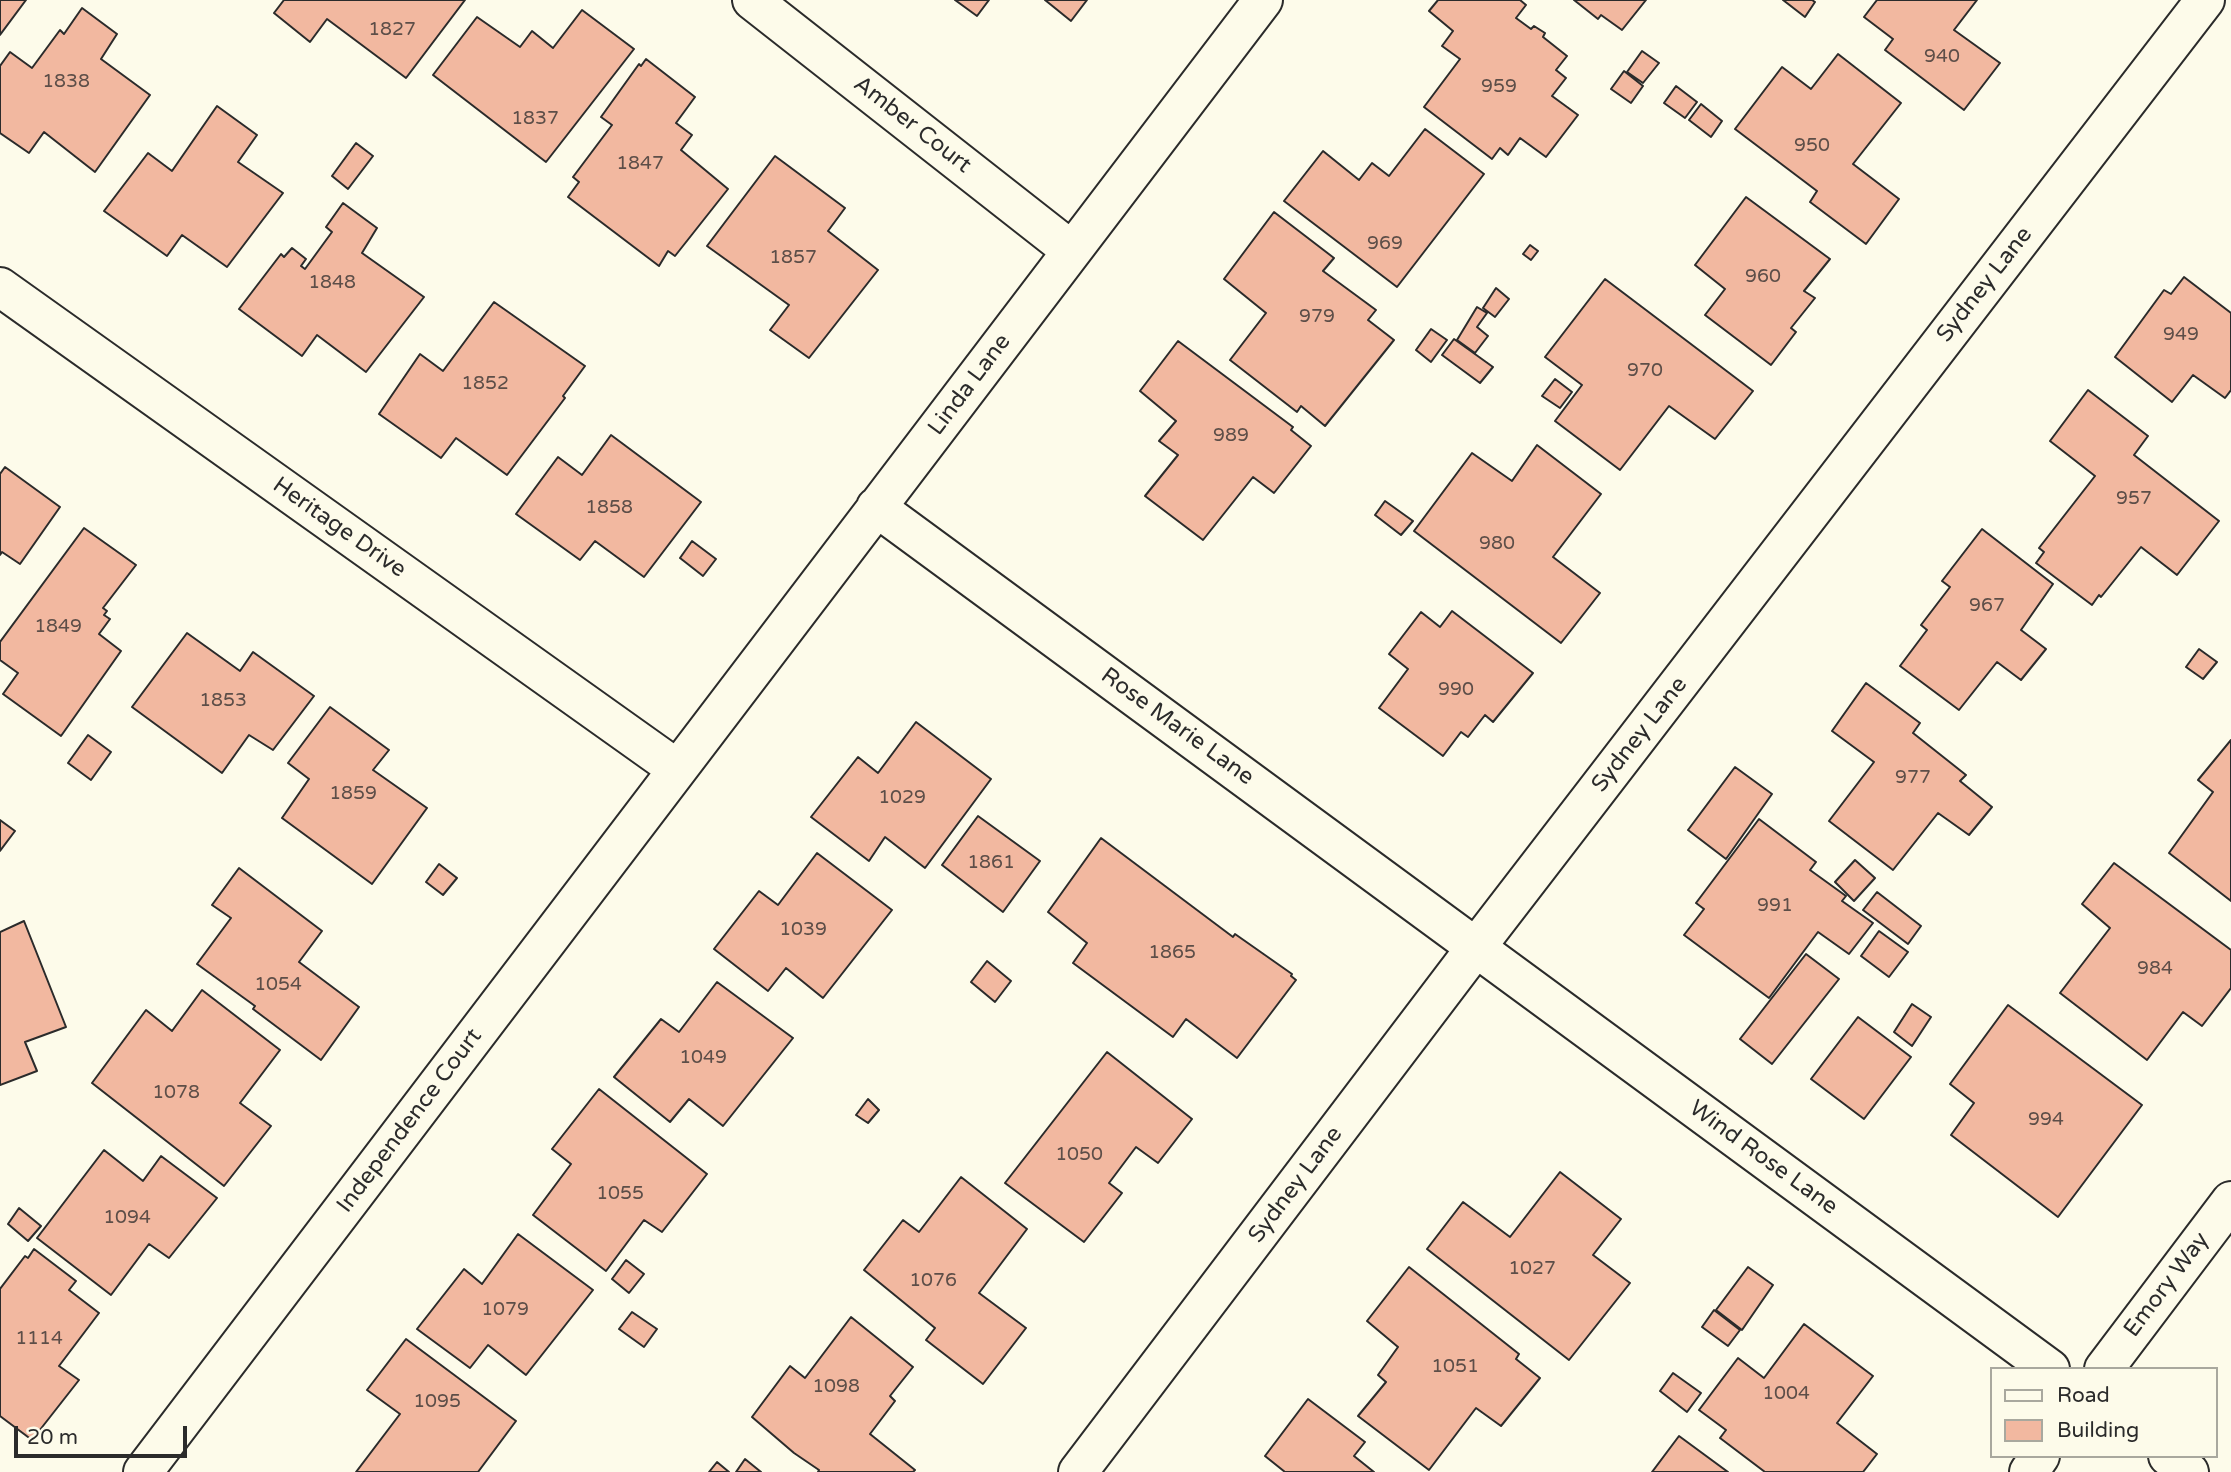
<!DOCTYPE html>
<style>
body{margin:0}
#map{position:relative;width:2231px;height:1472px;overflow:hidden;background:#fdfbea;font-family:"Varela Round",sans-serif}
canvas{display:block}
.legend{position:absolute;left:1990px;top:1367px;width:228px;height:91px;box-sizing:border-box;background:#fdfbea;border:2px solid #a9a89e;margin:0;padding:9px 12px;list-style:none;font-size:21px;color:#2b2b2b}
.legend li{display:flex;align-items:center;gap:14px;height:35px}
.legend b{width:35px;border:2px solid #a9a89e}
.scale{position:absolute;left:14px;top:1426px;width:173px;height:32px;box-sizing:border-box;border:4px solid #2b2b2b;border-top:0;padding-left:9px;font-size:21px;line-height:24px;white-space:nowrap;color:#2b2b2b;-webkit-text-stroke:5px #fdfbea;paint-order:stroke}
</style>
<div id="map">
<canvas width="2231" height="1472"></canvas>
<ul class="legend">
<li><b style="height:9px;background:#fdfbea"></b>Road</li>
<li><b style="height:19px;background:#f2b8a0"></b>Building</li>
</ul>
<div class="scale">20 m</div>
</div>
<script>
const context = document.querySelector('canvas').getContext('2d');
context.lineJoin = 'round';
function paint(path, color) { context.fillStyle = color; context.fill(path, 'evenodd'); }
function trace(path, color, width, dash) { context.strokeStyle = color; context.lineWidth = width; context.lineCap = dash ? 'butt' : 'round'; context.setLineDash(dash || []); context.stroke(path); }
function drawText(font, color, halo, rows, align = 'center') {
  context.font = font + ' "Varela Round",sans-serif'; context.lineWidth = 5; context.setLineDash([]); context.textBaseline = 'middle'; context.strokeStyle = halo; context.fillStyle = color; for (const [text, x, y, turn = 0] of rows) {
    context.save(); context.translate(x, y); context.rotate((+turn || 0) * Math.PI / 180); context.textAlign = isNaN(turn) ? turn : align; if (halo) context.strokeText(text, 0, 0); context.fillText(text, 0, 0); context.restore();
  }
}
const building = new Path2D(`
 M0,0H26L0,35Z
 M284,0H465L406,78L327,19L310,42L274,13Z
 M955,0H989L977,16Z
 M1045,0H1087L1071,21Z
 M1438,0H1520L1526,5L1516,18L1531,29L1534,26L1545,33L1543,37L1567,56L1556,70L1566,78L1552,96L1578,115L1546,157L1520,138L1508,155L1500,148L1492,159L1424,107L1460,59L1442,46L1453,31L1429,11Z
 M1574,0H1646L1622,30L1601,15L1598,19Z
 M1783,0H1812L1815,2L1805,17Z
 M1877,0H1977L1954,30L2000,63L1964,110L1885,50L1893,39L1864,17Z
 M82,8L117,34L101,59L150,95L95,172L44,132L29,153L0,133V66L10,52L32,68L60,30L64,34Z
 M582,10L634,49L546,162L433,75L477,17L520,47L532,31L553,48Z
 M1642,51L1659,63L1643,83L1627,72Z
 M1838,54L1901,103L1853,164L1899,199L1866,244L1810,202L1817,191L1735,129L1782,67L1811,89Z
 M646,59L695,97L676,123L692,135L681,150L728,189L675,256L668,251L659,266L568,197L579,182L573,177L612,125L601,117L639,64L641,66Z
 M1624,71L1643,86L1631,103L1611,89Z
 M1676,86L1697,102L1685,118L1664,103Z
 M1701,104L1722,121L1711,137L1689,120Z
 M217,106L257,135L238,162L283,193L227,267L182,235L167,256L104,211L148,153L172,171Z
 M1425,129L1484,174L1397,287L1284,201L1323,151L1359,180L1372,163L1389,176Z
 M356,143L373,156L348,189L332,176Z
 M775,156L845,208L828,231L878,270L809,358L770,330L789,305L707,246Z
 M1746,197L1830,259L1804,291L1815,298L1791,328L1796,332L1771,365L1705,315L1725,289L1695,265Z
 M343,203L377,228L362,253L424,297L366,372L317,335L302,356L239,309L281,254L284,257L292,248L306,259L301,266L305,269L332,232L326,227Z
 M1274,212L1334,258L1323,271L1376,310L1368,320L1394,340L1325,426L1301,406L1297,412L1230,360L1266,313L1224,279Z
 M1530,245L1538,251L1531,260L1523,254Z
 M2184,277L2231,313V390L2225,398L2193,375L2172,402L2115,357L2164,290L2171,294Z
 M1605,279L1753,391L1715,439L1669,406L1620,470L1555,421L1582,385L1545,357Z
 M1496,288L1509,299L1495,317L1483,308Z
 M494,302L585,366L563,396L565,398L507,475L456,438L441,458L379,414L420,354L443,371Z
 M1477,307L1487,313L1477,327L1488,336L1475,353L1457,340Z
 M1431,329L1447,340L1431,362L1416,350Z
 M1454,339L1493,367L1480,383L1442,355Z
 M1178,341L1293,427L1291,430L1311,446L1274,493L1253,477L1203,540L1145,496L1178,455L1159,441L1176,421L1140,391Z
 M1555,379L1572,392L1560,408L1542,396Z
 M2088,390L2148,436L2134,455L2219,521L2177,575L2141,547L2101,597L2099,595L2092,605L2036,563L2044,552L2039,548L2095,476L2050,441Z
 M611,435L701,502L644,577L595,541L580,560L516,514L558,457L582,475Z
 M1537,445L1601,494L1553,557L1600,593L1561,643L1414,531L1472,453L1512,481Z
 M5,467L60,507L20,564L2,552L0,555V474Z
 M1385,501L1413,521L1401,535L1375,515Z
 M84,528L136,565L103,608L107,611L104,615L110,619L99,634L121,651L61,736L3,694L18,673L0,660V642Z
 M1982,529L2053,584L2021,630L2046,649L2021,680L1997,662L1959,710L1900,666L1927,630L1921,625L1950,587L1942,581Z
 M692,541L716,559L703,576L680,558Z
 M1452,611L1533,673L1493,722L1485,715L1468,737L1461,732L1443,756L1379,708L1408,669L1389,654L1421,612L1440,627Z
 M187,633L240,671L253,652L314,696L273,750L249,735L222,773L132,707Z
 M2199,649L2217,662L2203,679L2186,667Z
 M1866,683L1920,723L1913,733L1966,775L1960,781L1992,807L1969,835L1938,813L1893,870L1829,821L1874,762L1832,731Z
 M330,707L389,750L373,770L427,808L372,884L282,818L309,779L288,763Z
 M916,722L991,779L925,868L885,837L869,861L811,817L858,757L878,773Z
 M88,735L111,752L91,780L68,763Z
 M2231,740V901L2169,853L2213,792L2198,780Z
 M1735,767L1772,794L1726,859L1688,830Z
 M978,816L1040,861L1003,912L942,865Z
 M1759,819L1816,862L1810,870L1846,896L1842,901L1873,923L1849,954L1818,932L1769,998L1684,935L1704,909L1696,903Z
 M0,820L15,831L0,851Z
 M1101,838L1233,937L1235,934L1292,974L1291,976L1296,980L1237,1058L1186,1019L1173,1037L1073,963L1087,943L1048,912Z
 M817,853L892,910L823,998L786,968L768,991L714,949L759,891L778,905Z
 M1855,860L1875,878L1854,901L1835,882Z
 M2114,863L2231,950V988L2202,1026L2183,1012L2147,1060L2060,993L2110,928L2082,904Z
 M439,864L457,878L443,895L426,882Z
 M239,868L322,931L299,962L359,1007L321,1060L253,1009L255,1006L197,964L231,918L212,905Z
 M1877,892L1921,926L1908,944L1863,910Z
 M24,921L66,1027L25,1042L37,1071L0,1085V932Z
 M1879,931L1908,952L1889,977L1861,956Z
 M1806,954L1839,979L1772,1064L1740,1039Z
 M987,961L1011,981L995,1002L971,982Z
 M717,982L793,1038L723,1126L689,1099L670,1122L614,1077L661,1019L679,1032Z
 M202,990L280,1050L240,1103L271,1126L224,1186L92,1083L146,1010L172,1031Z
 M1912,1004L1931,1017L1912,1046L1894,1032Z
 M2008,1005L2142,1105L2058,1217L1951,1135L1974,1103L1950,1084Z
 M1858,1017L1911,1057L1864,1119L1811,1079Z
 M1107,1052L1192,1119L1158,1163L1136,1147L1109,1183L1122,1193L1084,1242L1005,1183Z
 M599,1089L707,1174L662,1232L644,1220L606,1271L533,1215L571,1164L552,1149Z
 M868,1099L879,1110L868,1123L856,1115Z
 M104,1150L143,1181L161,1156L217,1198L169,1258L149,1244L111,1295L37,1238Z
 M1560,1172L1621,1219L1593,1255L1630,1283L1569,1360L1427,1249L1463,1202L1510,1237Z
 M961,1177L1027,1229L979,1293L1026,1328L983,1384L926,1340L935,1328L864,1270L903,1220L919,1232Z
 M19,1208L41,1226L28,1241L8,1224Z
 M518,1234L593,1290L526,1375L488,1345L470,1368L417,1329L464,1269L482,1284Z
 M34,1249L76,1281L69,1290L99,1313L59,1366L79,1380L32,1440L0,1416V1289L25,1256L28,1258Z
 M626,1260L644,1274L629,1293L612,1279Z
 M1409,1267L1519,1354L1516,1359L1540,1378L1501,1426L1476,1408L1429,1470L1358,1416L1386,1382L1378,1375L1398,1347L1367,1321Z
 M1748,1267L1773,1285L1742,1330L1716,1310Z
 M1714,1310L1740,1330L1728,1346L1702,1327Z
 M632,1312L657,1329L644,1347L619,1329Z
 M851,1317L913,1367L890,1396L895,1401L870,1434L915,1470L913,1472H818L819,1470L794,1453L752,1417L790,1366L805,1378Z
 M1804,1324L1873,1376L1837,1423L1877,1454L1863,1472H1765L1720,1438L1726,1430L1699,1410L1738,1358L1764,1378Z
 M406,1339L516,1421L478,1472H356L400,1414L367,1390Z
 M1673,1373L1701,1393L1687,1412L1660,1391Z
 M1308,1399L1365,1442L1354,1456L1374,1472H1285L1265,1456Z
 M1679,1436L1728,1472H1652Z
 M745,1459L761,1472H736Z
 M717,1462L729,1472H709Z`);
paint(building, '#f2b8a0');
trace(building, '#2b2b2b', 2);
const minor = new Path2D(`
 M752,0L1072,251
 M0,287L677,769
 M876,507L2050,1369
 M2104,1369L2231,1201
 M2168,1456L2189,1472
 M143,1472L1263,0
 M1078,1472L1477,946L2205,0
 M2029,1472L2040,1456`);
trace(minor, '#2b2b2b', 42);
trace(minor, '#fdfbea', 38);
drawText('19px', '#5d4e48', null, [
 ["1827",392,30],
 ["940",1942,57],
 ["1838",66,82],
 ["959",1499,87],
 ["1837",535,119],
 ["950",1812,146],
 ["1847",640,164],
 ["969",1385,244],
 ["1857",793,258],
 ["960",1763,277],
 ["1848",332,283],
 ["979",1317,317],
 ["949",2181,335],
 ["970",1645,371],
 ["1852",485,384],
 ["989",1231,436],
 ["957",2134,499],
 ["1858",609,508],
 ["980",1497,544],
 ["967",1987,606],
 ["1849",58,627],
 ["990",1456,690],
 ["1853",223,701],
 ["977",1913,778],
 ["1859",353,794],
 ["1029",902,798],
 ["1861",991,863],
 ["991",1775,906],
 ["1039",803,930],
 ["1865",1172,953],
 ["984",2155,969],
 ["1054",278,985],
 ["1049",703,1058],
 ["1078",176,1093],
 ["994",2046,1120],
 ["1050",1079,1155],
 ["1055",620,1194],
 ["1094",127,1218],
 ["1027",1532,1269],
 ["1076",933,1281],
 ["1079",505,1310],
 ["1114",39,1339],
 ["1051",1455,1367],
 ["1098",836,1387],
 ["1004",1786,1394],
 ["1095",437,1402]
]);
drawText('23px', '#2b2b2b', '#fdfbea', [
 ["Amber Court",912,125,38],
 ["Sydney Lane",1985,285,-52],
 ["Linda Lane",970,385,-53],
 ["Heritage Drive",339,528,35],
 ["Rose Marie Lane",1177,727,36],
 ["Sydney Lane",1640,735,-52],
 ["Independence Court",410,1121,-53],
 ["Wind Rose Lane",1763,1158,36],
 ["Sydney Lane",1296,1185,-53],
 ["Emory Way",2167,1285,-53]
]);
</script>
